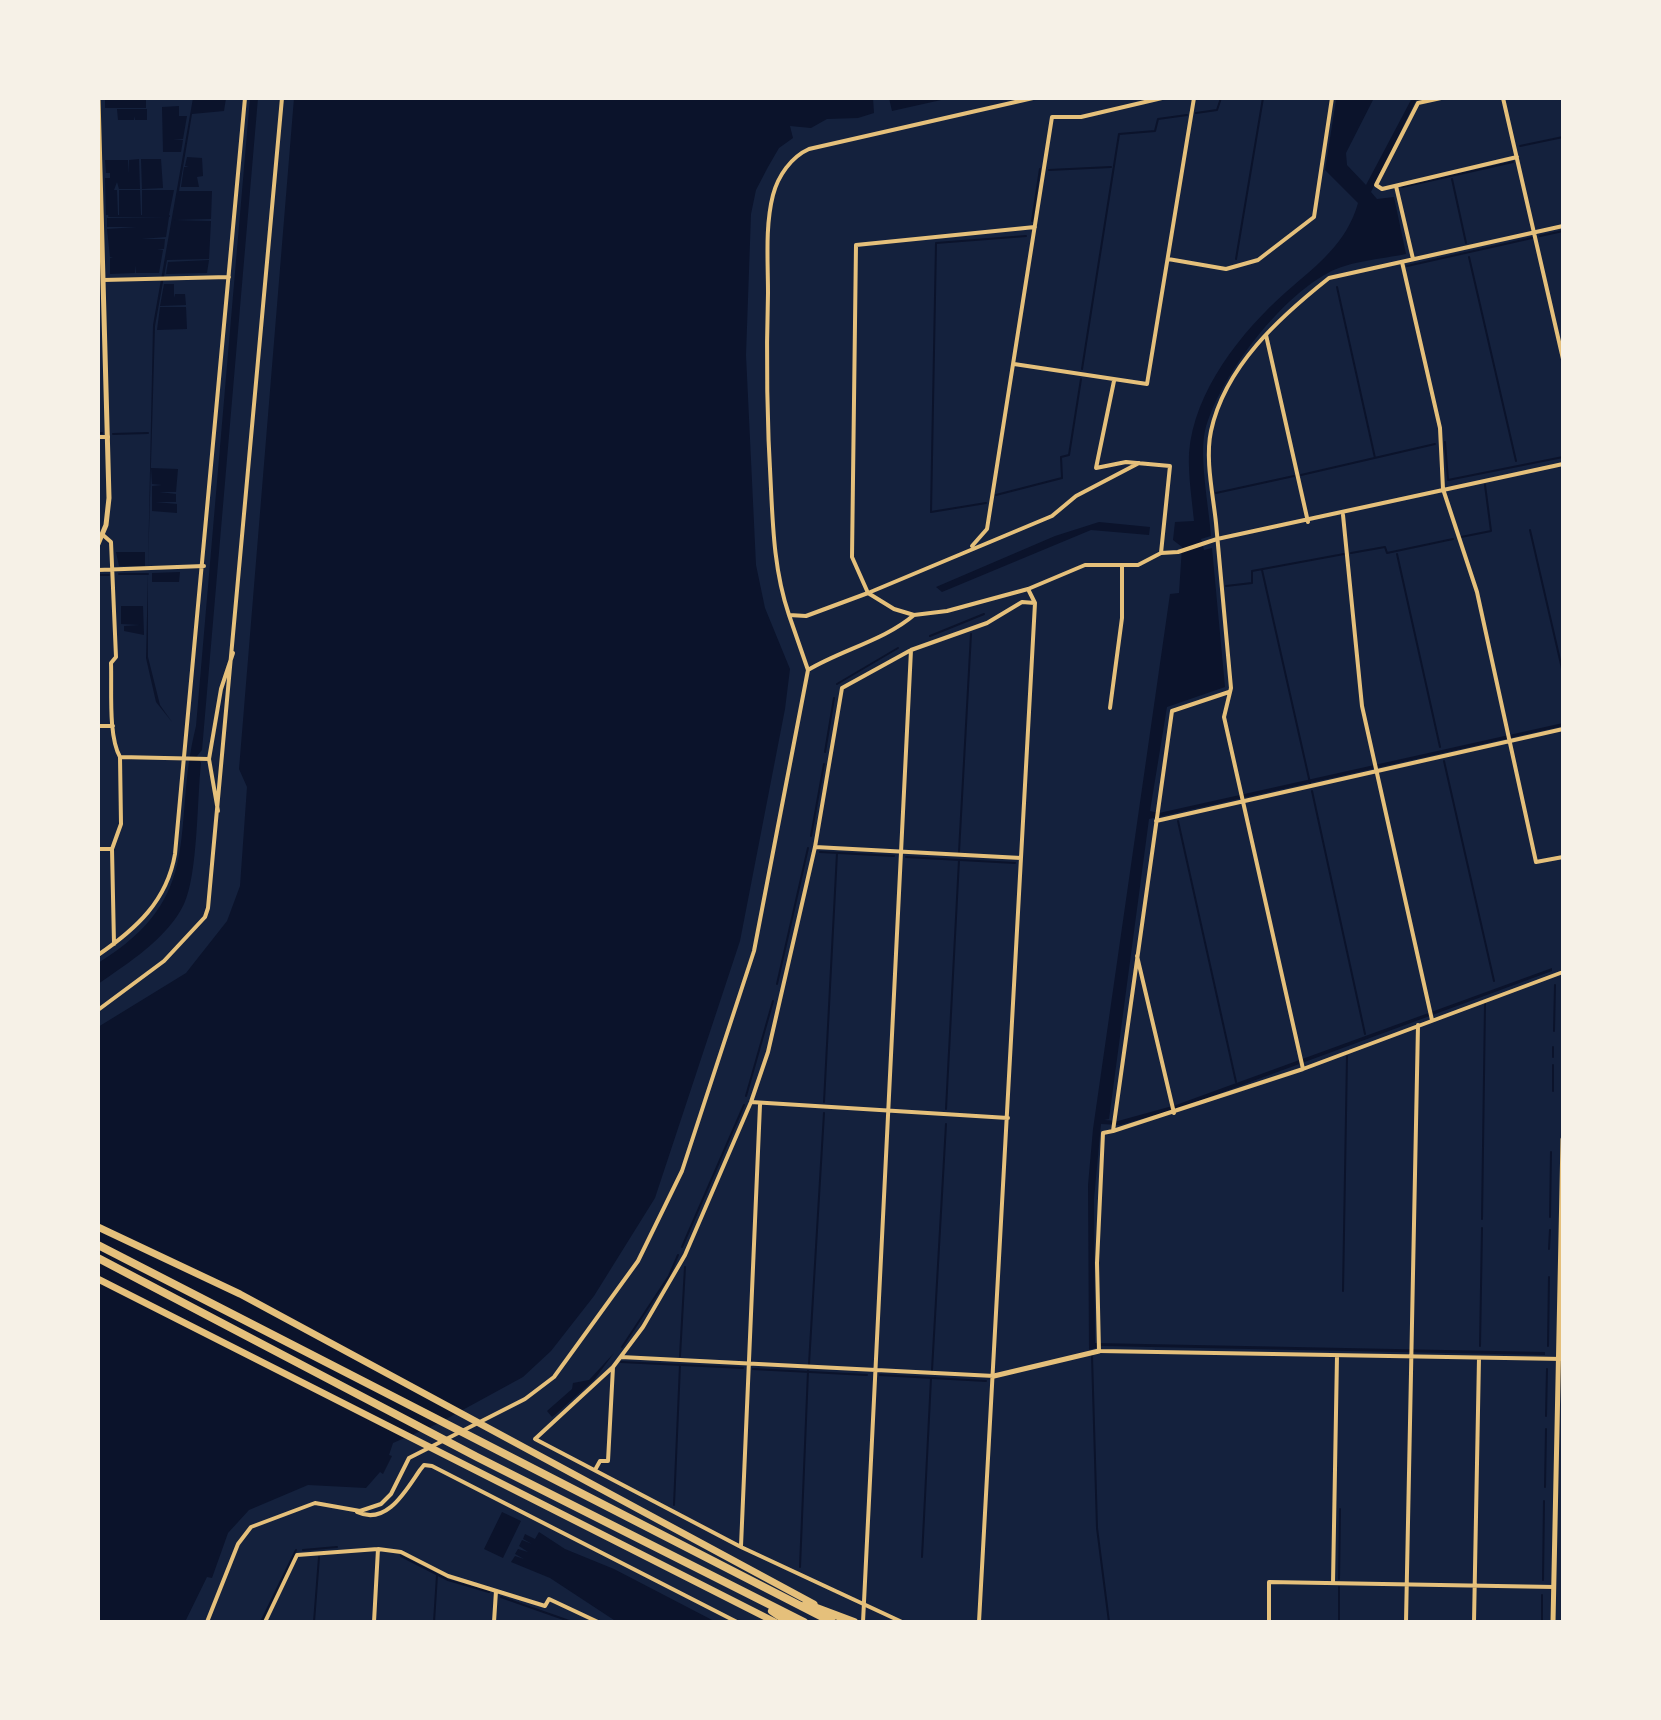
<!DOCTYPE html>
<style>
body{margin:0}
#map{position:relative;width:1661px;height:1720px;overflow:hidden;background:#14213d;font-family:"Zilla Slab",serif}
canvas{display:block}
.frame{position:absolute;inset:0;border:100px solid #f6f1e7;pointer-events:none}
</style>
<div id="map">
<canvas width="1661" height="1720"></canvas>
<div class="frame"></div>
</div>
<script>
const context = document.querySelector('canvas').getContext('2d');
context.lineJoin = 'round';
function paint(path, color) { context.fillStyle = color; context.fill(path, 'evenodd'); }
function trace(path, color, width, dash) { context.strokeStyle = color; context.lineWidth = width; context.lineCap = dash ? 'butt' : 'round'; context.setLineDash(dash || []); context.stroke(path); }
paint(new Path2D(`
 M146,98V108H105V99Z
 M193,98H226L224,111L192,114L179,191H212L211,219L174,220L211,221L209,259L167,260L155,326L148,567L153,325Z
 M250,98H258L202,750L197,756L201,763C197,799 198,874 184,904C168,938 127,964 98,984V963C208,896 170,830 196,726Z
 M294,98H873L874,113L858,118L827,119L811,128L790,126L793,138L779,148L768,167L756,190L751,214L746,355L756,565L765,608L790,669L785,709L740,941L655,1198L594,1296L551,1351L523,1377L437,1424L393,1443L389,1455L392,1456L383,1474L380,1472L366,1488L308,1485L249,1510L228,1533L212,1578L207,1577L185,1622H98V1027L186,973L227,921L240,886L247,787L239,769Z
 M889,98H950L892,111Z
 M1344,98H1374L1346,153L1347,165L1366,185L1412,98H1417L1371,192L1377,199L1394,197L1406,254C1382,259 1349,261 1328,273C1279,299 1219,377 1205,431C1199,458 1209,507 1211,536L1201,539L1204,550L1212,548L1225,687L1167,707L1150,811L1159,813L1563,723V726L1149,819L1109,1119L1104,1120L1118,1121L1176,1105L1552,968V971L1177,1109L1120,1125L1101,1124L1094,1199L1095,1343L1545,1352V1355L1102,1346L1089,1350L1088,1185L1093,1129L1170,594L1179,593L1182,547L1173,540L1175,522L1194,521C1192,500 1188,475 1189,453C1194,391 1241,332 1286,292C1316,266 1347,243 1358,203L1325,170L1336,100Z
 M179,106V116H187L183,139H173L183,140L181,152H163L162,107Z
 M117,109H147V120H135L134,116V120H118Z
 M187,157L202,158L203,176L197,177L199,187H181L184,167H189L185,166Z
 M139,159L140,189H119L117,182L114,190H117L118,215H106L105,178H110V173H106L105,160H128L129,174V160Z
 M141,159H161L163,188L142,189Z
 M119,190H140L141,215H119Z
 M142,190H174L169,215H142Z
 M169,217L166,237L141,239H165L164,249H157L163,250L159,273H136V265L135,273L110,274V258H113L110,257L107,229L137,227H107V218Z
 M209,260L207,273L166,274L168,262Z
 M164,284H174V298L175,294H185L186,305L160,306Z
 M160,307H186L187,329L157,330Z
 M151,468L178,469L176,492H159L176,494V502H155L177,504V513L152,511V486L162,485L152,484Z
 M1099,522L1150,527L1149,535L1091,530L942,592L936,587L1055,536Z
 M116,552H145V566H119Z
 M180,572L179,582H152V573Z
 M148,574V657L160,705L172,722L156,702L146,658Z
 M121,606H143L144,635L124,631V626L140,625L121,624Z
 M614,1353L594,1380L556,1414L552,1417L547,1411L572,1389L573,1383L589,1380Z
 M502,1512L521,1521L503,1558L484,1549Z
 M539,1532L565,1549L614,1569L716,1622H617L550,1578L511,1562L515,1556L524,1559L515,1554L518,1549L528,1552L519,1546L522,1540L532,1544L523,1539L525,1534L535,1539Z`), '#0b132b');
trace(new Path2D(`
 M1196,113L1217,110L1221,98
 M1520,146L1563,137
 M1049,170L1111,167
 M1452,179L1466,243
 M1402,187L1513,162
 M109,216H169
 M1032,221L1040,169
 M1540,236L1563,231
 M1469,257L1516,461
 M1236,259L1263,98
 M1407,266L1532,238
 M1337,287L1375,458
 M1082,369L1119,134L1155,131L1158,119L1187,115
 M98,433H102
 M113,434L148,433
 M1445,442L1448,480L1563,457
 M1301,475L1435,444
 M1216,493L1294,476
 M996,495L1062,478L1061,457L1069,455L1081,379
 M986,503L931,512L936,243L1026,236
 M1530,530L1563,673
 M1461,537L1491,531L1485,485
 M1351,553L1385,547L1387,553L1453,539
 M1397,554L1440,747
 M1262,570L1310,783
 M119,574H148
 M98,575H109
 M1226,586L1252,583V571L1344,554
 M930,636L984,614
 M837,684L898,648
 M825,752L834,698
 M1444,761L1494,981
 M1312,791L1365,1034
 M1178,821L1236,1082
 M811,836L824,764
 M820,852L894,856
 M959,852L971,634
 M906,857L1015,863
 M777,984L808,848
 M1554,1031L1555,985
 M1553,1057V1047
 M1553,1091V1065
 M746,1096L773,1001
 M824,1102L837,853
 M946,1109L959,860
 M1550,1217L1551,1152
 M1482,1219L1485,1004
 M682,1247L744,1105
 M1549,1249L1550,1230
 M1343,1291L1347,1056
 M1480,1346L1482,1228
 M1548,1346L1549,1277
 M622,1347L669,1276L678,1255
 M680,1356L685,1267
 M1092,1356L1097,1528L1109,1622
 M621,1362L743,1368
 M809,1364L824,1113
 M753,1369L867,1375
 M932,1370L946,1124
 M880,1375L986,1381
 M1546,1416L1547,1369
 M1545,1487L1546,1429
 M674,1505L680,1365
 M303,1550L337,1547
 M401,1556L448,1580L489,1592
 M922,1557L931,1378
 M800,1567L808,1371
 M1339,1579L1340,1509
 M1543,1580L1544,1501
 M501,1597L572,1622
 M261,1622L296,1550
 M314,1622L319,1557
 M434,1622L437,1575
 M1339,1622V1587
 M1542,1622V1595`), '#0b132b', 2);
trace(new Path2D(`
 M1033,98L809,149C791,157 778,176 773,195C765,226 768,262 768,293C766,359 767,423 771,489C773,532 775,574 789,615L806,616L868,593L1052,516L1076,496L1139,463
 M1441,98L1418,103L1376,185L1382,189L1517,157
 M1503,98L1563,359
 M1396,186L1413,259
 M1035,227L856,245L852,557L868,593L894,609L914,615L947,611L1028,589L1085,565H1138L1161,553L1178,552L1217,539L1563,464
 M1168,259L1226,269L1258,260L1314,217L1332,98
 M1402,262L1440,428L1443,489L1477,592L1536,862L1563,857
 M103,280L229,277
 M1266,335L1308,522
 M1014,364L1147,384L1194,98
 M1114,381L1096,468L1126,462L1170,466L1161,553
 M98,437H108
 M1343,515L1362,706L1432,1020
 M103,535L111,542L116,657L111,663C112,689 108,736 120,757L121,824L112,849L114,944
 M972,546L987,529L1052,117H1081L1162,98
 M98,570L204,566
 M789,615L808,670
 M1229,692L1172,711L1113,1131L1303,1069L1563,972
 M1110,708L1122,618V567
 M98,726H113
 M120,757L209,759L218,811
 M209,759L221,689L233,653
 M1156,821L1563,729
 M815,847L1021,858
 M98,849H112
 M98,955C136,929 167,901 175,854L245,98
 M1137,956L1174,1113
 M98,1010L164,961L205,917L208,908L282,98
 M1303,1069L1224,717L1231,688C1226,633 1221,578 1216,523C1213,494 1205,459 1211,431C1225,366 1280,317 1329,278L1563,226
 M751,1102L1008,1118
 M1113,1131L1103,1133L1097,1263L1099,1351L1563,1359
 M621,1357L994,1376
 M595,1470L600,1461H608L613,1367
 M357,1512C387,1526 406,1490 420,1470L424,1465L432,1466L737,1622
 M741,1546L760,1105
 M378,1549L401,1552L448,1576L545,1606L549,1599L598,1622
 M1333,1583L1337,1356
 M207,1622L238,1544L251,1527L315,1503L360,1511L381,1504L391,1494L409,1458L525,1399L554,1377L638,1261L682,1171L754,951L808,670C841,650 885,640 914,615
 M265,1622L297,1555L378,1549L374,1622
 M494,1622L496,1591
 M863,1622L911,650
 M902,1622L741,1547L535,1439L613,1367L643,1327L685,1255L751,1102L768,1052L815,847L842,688L911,650L987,623L1022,602L1035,603
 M979,1622L1035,603L1028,589
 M1269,1622V1582L1554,1587
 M1406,1622L1418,1025
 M1474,1622L1479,1358`), '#e5c07b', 4);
trace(new Path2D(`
 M98,544L106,525L109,498L98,98
 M994,1376L1099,1351
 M1553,1622L1563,1139`), '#e5c07b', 5);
trace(new Path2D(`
 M98,1227L240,1294L814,1604
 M98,1279L775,1622`), '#e5c07b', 7);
trace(new Path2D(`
 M98,1245L832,1622
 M98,1258L477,1457L804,1622
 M806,1604L854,1622
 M772,1611L788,1622`), '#e5c07b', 8);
</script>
